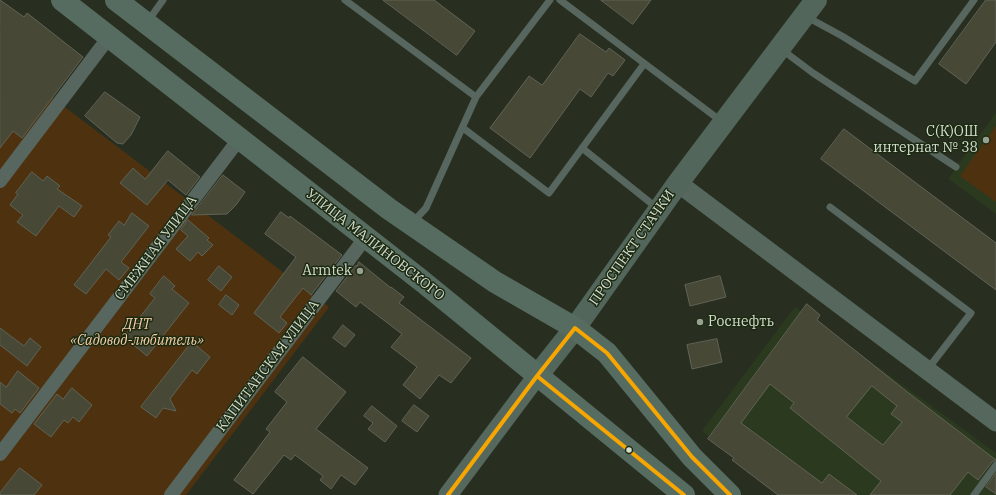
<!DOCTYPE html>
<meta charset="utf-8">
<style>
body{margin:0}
canvas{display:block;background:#282f21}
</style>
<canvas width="996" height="495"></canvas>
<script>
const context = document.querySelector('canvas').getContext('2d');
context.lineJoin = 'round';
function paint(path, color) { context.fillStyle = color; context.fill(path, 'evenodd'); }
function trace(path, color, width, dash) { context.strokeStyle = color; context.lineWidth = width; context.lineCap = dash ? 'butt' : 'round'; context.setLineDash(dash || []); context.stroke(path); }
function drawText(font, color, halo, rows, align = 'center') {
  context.font = font + ' "IBM Plex Serif",serif'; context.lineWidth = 3; context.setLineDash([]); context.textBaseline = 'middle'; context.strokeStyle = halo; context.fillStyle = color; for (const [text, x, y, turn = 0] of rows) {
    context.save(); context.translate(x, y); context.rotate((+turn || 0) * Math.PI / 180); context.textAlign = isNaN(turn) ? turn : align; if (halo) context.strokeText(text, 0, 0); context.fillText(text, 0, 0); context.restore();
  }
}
paint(new Path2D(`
 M996,113V214L949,179L956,167Z
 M795,307L996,453V495H785L702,431Z`), '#2b3a1e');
paint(new Path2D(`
 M0,58L329,307L186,495H0Z
 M996,126V202L960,176Z`), '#4e320f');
const building = new Path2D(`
 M0,0L24,17L27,13L83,57L22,138L13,131L0,148Z
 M383,0H434L475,31L457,55Z
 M601,0H651L633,24Z
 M986,0H996V42L966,84L939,64Z
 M580,34L606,52L609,48L625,60L613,76L608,73L591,97L580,89L530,158L490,128L529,76L542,85Z
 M105,92L140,117L131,135L123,144L117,143L85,116Z
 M844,129L996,243V290L821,159Z
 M168,151L200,177L186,195L168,180L147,205L120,183L133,168L145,179Z
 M32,172L43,181L47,176L60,186L57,189L82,206L74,217L59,206L36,236L17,222L23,215L10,205L18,194L16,193Z
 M223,175L245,192L236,205L227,214L192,215Z
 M281,212L289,218L290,216L342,255L311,295L303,288L280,317L287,323L279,333L254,313L296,257L265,234Z
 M132,213L149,226L121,262L129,268L119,280L106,269L86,294L74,285L111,237L108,235L119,221L124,225Z
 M188,220L209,238L207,240L213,245L202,256L198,252L190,261L176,249L188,236L181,230Z
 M359,262L391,288V287L404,297L399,303L471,358L451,383L439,375L420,399L403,385L417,367L391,347L402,334L360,302L356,307L336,291L356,265L357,266Z
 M219,266L232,277L221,291L208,280Z
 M164,276L175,286L172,289L189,303L147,356L124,337L155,298L150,294Z
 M720,276L726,297L690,306L685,285Z
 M226,295L239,305L232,315L219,305Z
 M807,304L820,315L817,320L906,391L996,460L992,462L978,480L968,472L950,495H870L881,481L790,408L794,403L770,384L741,423L822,483L829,474L857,495H778L732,460L734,458L708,439ZM872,386L897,406L891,414L902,422L883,445L847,417Z
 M343,325L355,335L345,347L333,338Z
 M0,328L24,346L30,338L41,347L27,366L0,345Z
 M717,339L722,362L692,369L687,345Z
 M192,342L210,357L197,374L192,370L170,399L176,411L163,408L156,418L141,407Z
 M303,357L346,392L316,429L368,468L355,485L341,475L331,489L320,480L323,476L295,455L291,460L284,455L253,494L234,480L270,432L266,429L287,402L275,392Z
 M18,371L39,388L20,413L15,409L12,413L0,404V382L6,387Z
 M72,388L92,405L79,422L73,417L68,423L64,420L51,437L34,424L57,394L63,399Z
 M414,405L429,416L417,432L402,421Z
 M372,406L397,426L385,442L368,429L373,423L364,416Z
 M20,468L42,485L34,495H0V493Z
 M996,473V494L986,487Z`);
paint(building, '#474936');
trace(building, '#606255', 1);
trace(new Path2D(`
 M345,0L476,97
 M560,0L721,121
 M807,17L842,36L915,81L974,0
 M148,21L163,0
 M781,49L813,73L956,167
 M463,128L549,193L644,64
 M582,148L657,208
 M830,207L971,313L927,370
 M412,223L426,208L476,97L550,0
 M974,495L996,465`), '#57665e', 7);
trace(new Path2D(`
 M0,181L109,37
 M0,454L240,138
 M171,495L366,237`), '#57665e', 14);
trace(new Path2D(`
 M678,183L996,422
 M448,495L537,376`), '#56685d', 19);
trace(new Path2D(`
 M537,376L575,328L678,183L816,0`), '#53665b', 22);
trace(new Path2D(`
 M62,0L422,281L684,495
 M116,0L389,209L495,282L575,328L607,353L692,457L730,495`), '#576c60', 22);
trace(new Path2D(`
 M537,376L684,495
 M448,495L537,376L575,328L607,353L692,457L730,495`), '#f7a600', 4);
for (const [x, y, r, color] of [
 [986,140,4,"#97a091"],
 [360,271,4,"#97a091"],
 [700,322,4,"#97a091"],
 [629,450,3.5,"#d3ddcd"]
]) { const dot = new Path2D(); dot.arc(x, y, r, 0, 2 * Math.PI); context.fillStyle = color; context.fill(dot); trace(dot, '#1d2a12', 1.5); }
drawText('14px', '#d3ddcd', '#1d2a12', [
 ["С(К)ОШ",978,132],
 ["интернат № 38",978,148],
 ["Armtek",352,271],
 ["Роснефть",708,322,"left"]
], 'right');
drawText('14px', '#d3ddcd', '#1d2a12', [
 ["УЛИЦА МАЛИНОВСКОГО",375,245,38],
 ["СМЕЖНАЯ УЛИЦА",156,248,-53],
 ["ПРОСПЕКТ СТАЧКИ",632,248,-55],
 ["КАПИТАНСКАЯ УЛИЦА",268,366,-53]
]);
drawText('italic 14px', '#f6cea7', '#1d2a12', [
 ["ДНТ",137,325],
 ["«Садовод-любитель»",137,341]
]);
</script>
